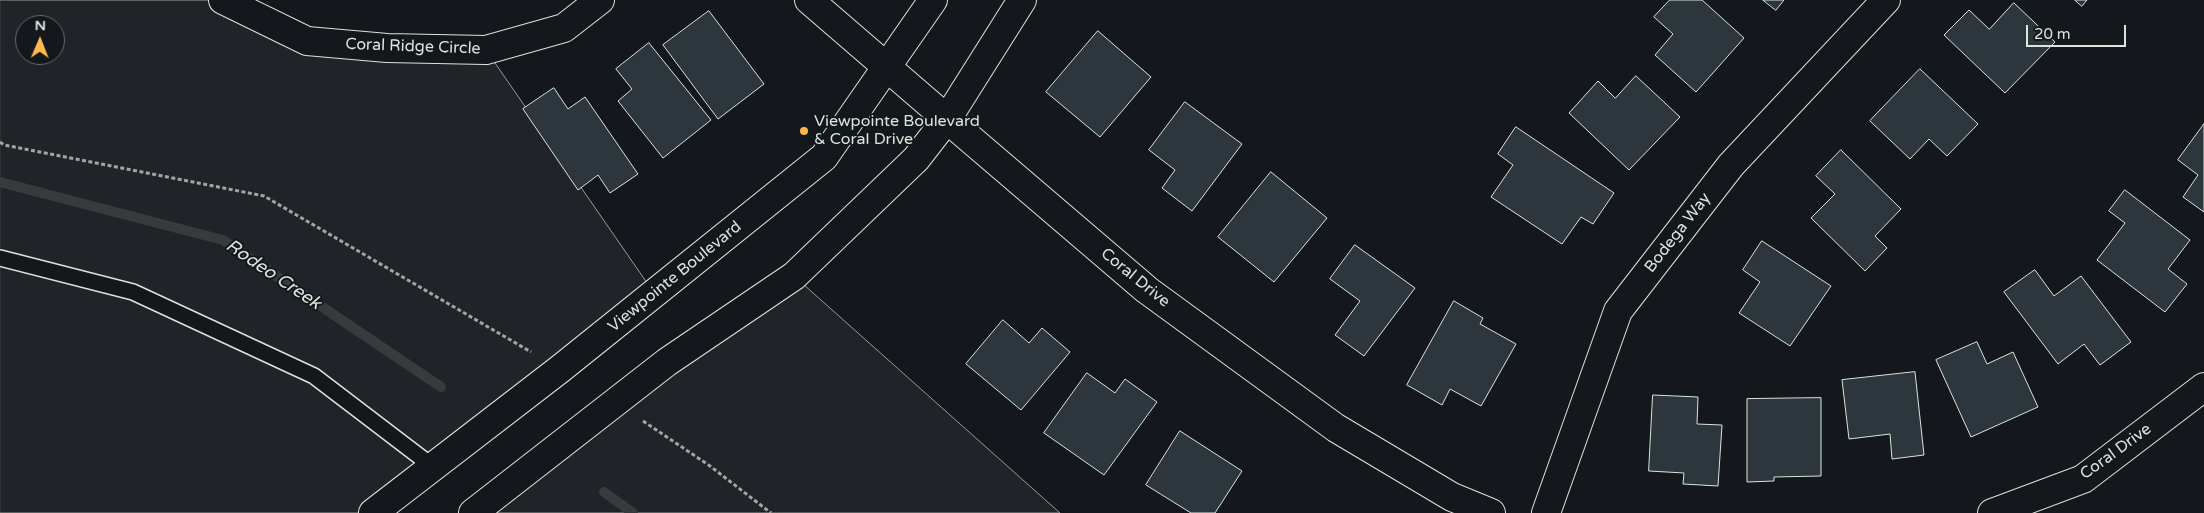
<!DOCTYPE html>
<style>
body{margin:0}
#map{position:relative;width:2204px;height:513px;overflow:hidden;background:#14181c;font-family:"Varela Round",sans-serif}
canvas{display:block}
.north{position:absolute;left:15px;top:15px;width:50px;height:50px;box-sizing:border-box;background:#14181c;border:1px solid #626a69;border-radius:50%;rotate:1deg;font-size:14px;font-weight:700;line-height:20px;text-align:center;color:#d8e6dc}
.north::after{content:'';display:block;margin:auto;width:18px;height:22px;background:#ffb74d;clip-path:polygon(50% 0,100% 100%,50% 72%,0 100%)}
.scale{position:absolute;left:2026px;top:25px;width:100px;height:22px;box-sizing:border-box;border:2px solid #d8e6dc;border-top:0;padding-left:6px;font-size:15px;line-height:18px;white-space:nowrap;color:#d8e6dc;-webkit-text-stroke:4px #14181c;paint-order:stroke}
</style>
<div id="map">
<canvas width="2204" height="513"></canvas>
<div class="north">N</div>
<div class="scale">20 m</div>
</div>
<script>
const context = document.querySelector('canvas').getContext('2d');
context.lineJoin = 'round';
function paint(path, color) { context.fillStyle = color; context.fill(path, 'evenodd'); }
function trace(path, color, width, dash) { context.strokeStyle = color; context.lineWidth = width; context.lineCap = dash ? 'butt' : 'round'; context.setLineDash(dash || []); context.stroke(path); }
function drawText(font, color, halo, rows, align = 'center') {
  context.font = font + ' "Varela Round",sans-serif'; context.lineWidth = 4; context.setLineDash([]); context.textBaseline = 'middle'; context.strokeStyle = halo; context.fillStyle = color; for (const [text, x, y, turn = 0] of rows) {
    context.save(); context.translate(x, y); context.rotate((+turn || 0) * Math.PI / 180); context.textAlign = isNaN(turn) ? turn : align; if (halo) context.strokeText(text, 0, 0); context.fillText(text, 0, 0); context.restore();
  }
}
const green = new Path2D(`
 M0,0H223L307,41L486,50L654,293L373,513H0ZM25,25H55V55H25Z
 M794,276L1060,513H494Z`);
paint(green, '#202428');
trace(green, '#939e99', 1);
trace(new Path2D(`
 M0,182L223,240L441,387
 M604,492L633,513`), '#363b3e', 10);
const building = new Path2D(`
 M1670,0H1702L1744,38L1696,92L1655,55L1673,34L1654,17Z
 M1763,0H1784L1776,10Z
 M2075,0H2087L2082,6Z
 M2014,3L2055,42L2005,93L1944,35L1969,10L1989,29Z
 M709,11L764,84L718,119L663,45Z
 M1098,31L1151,77L1100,137L1046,92Z
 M649,43L711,120L663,158L618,101L632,89L616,69Z
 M1920,69L1978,124L1947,156L1929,139L1910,159L1870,121Z
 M1636,76L1680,117L1629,170L1569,113L1598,81L1615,98Z
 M554,88L568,109L585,97L638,174L610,193L598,175L578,190L523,109Z
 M1185,102L1242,144L1192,211L1162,188L1175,170L1149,150Z
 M2204,124V212L2183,197L2198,175L2178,160Z
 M1516,127L1614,193L1593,224L1581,217L1562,244L1491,197L1513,165L1498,154Z
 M1841,150L1901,209L1875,236L1887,248L1865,271L1811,218L1835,194L1816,176Z
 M1271,172L1327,218L1274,282L1218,237Z
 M2125,190L2190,240L2168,269L2187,284L2165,312L2097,260L2125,223L2109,211Z
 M1762,241L1831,286L1790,346L1739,313L1760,282L1743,270Z
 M1355,245L1415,288L1364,356L1335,335L1360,301L1330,279Z
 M2035,270L2054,296L2081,276L2131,342L2100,365L2084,344L2058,364L2004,292Z
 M1454,301L1483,318L1480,324L1516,344L1481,406L1450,389L1442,405L1407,385Z
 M1003,320L1029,343L1042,328L1070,352L1021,410L966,364Z
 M1977,342L1987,364L2013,352L2038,407L1971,437L1936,360Z
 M1915,372L1924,455L1892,459L1890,434L1849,439L1842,380Z
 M1087,373L1115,393L1125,379L1157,402L1104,475L1044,433Z
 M1653,395L1698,397L1697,424L1722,425L1718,486L1683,484L1684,473L1649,471Z
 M1821,398V476L1774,477V481L1747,482V399Z
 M1180,431L1242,471L1215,513H1191L1146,485Z`);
paint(building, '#2c363c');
trace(building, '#d8e6dc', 1);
const lane = new Path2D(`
 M0,258L133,292L314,376L432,466`);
const street = new Path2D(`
 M223,0L307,41L387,48L486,50L564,28L600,0
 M809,0L947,119
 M1546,513L1618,311L1731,165L1886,0`);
const secondary = new Path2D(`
 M947,119L1147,290L1336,428L1452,497L1491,513
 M373,513L560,369L824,157L933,0
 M473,513L667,362L794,276L916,159L947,119L1022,0
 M1992,513L2083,479L2204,387`);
trace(lane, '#d8e6dc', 18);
trace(street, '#d8e6dc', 30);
trace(secondary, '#d8e6dc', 30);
trace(new Path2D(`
 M0,142L4,145L264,196L531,352
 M643,421L710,466L771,513`), '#9da8a2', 3, [4, 2.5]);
trace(lane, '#14181c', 15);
trace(street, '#14181c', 28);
trace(secondary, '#14181c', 28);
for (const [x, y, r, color] of [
 [804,131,5,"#ffb74d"]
]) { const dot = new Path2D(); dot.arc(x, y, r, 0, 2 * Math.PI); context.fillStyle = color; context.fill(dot); trace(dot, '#14181c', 2); }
drawText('16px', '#d8e6dc', '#14181c', [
 ["Coral Ridge Circle",413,47,2],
 ["Bodega Way",1678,233,-52],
 ["Viewpointe Boulevard",675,277,-39],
 ["Coral Drive",1135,278,39],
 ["Coral Drive",2116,452,-36]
]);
drawText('16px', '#d8e6dc', '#14181c', [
 ["Viewpointe Boulevard",814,122],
 ["& Coral Drive",814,140]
], 'left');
drawText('italic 18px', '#d8e6dc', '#14181c', [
 ["Rodeo Creek",273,275,34]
]);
</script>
